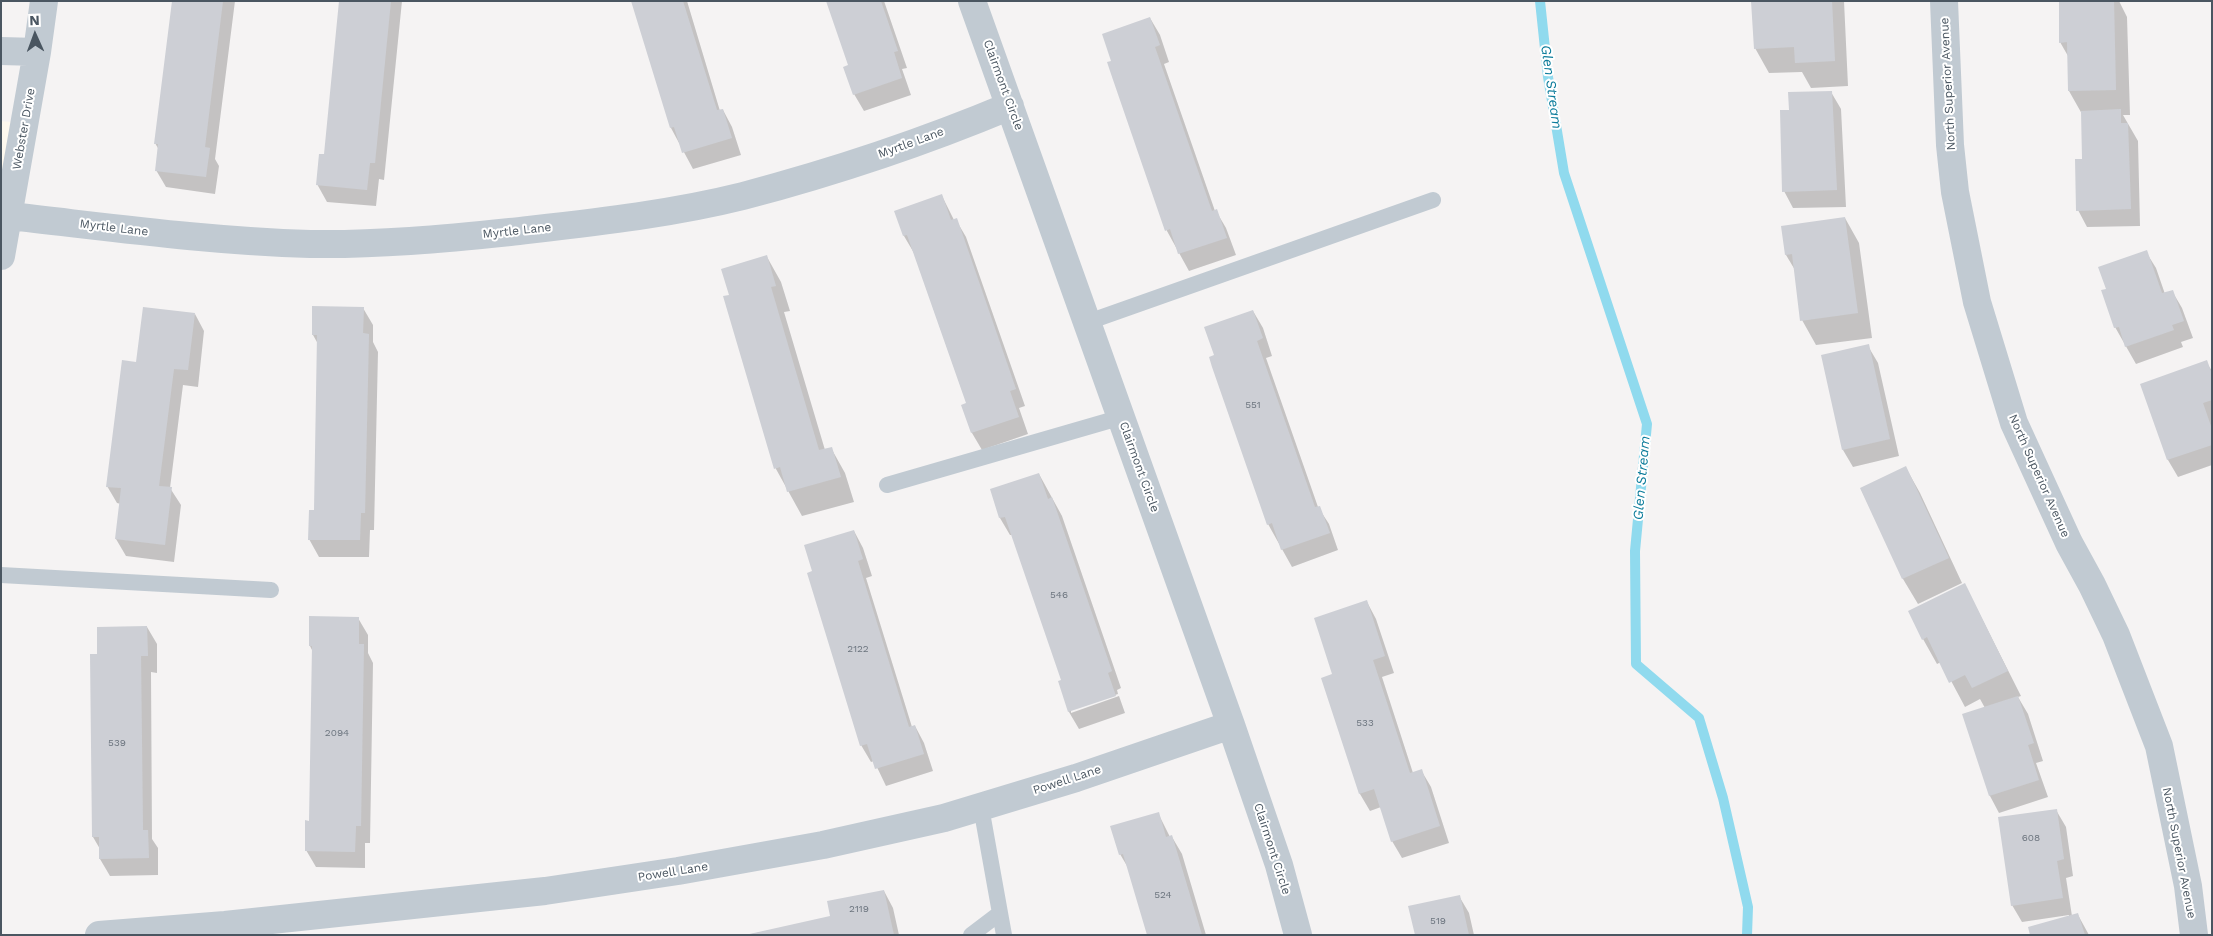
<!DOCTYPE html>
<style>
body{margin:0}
#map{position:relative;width:2213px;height:936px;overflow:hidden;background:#f5f3f3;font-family:"Work Sans",sans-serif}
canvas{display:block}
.frame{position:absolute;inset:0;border:2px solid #4a5661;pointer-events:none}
.north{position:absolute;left:10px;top:10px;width:50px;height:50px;-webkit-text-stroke:4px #fff;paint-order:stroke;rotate:358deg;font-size:14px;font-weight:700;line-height:20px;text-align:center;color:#4a5661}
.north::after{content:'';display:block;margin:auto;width:18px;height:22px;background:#4a5661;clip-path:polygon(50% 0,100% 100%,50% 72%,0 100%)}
</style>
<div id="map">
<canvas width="2213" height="936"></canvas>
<div class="frame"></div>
<div class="north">N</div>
</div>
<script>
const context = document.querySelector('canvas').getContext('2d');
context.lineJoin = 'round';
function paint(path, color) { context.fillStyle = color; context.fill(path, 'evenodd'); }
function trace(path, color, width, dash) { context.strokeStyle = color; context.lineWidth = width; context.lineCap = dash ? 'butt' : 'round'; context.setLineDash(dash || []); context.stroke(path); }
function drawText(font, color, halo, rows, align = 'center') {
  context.font = font + ' "Work Sans",sans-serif'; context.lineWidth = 4; context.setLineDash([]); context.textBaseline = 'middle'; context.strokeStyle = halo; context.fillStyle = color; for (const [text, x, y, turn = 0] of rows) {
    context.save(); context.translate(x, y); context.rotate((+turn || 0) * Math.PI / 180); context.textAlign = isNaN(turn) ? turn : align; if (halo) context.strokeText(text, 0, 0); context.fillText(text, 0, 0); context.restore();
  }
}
paint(new Path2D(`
 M1,121L20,123L1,250Z`), '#fdf9ef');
paint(new Path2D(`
 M173,1H235L215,159L219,166L215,194L166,187L156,170L159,150L155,143Z
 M340,1H402L384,180L379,179L376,206L327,202L317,184L325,155Z
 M632,1H687L720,111L723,110L732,127L741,155L693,169L671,128Z
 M827,1H884L907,68L902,69L911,95L864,111L854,94L849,66Z
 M1753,1H1844L1848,86L1811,88L1802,72L1769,73L1755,48Z
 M2060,1H2119L2127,17L2130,115H2123L2138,141L2140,226L2087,227L2078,210L2083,160L2082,114L2069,91L2068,56L2060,42Z
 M1150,18L1160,35L1169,62L1164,64L1215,211H1216L1226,228L1236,255L1189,271L1167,231L1109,63L1113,62Z
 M1831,92L1841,109L1846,207L1793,208L1784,191L1790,111Z
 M942,196L954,220H956L966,237L1025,406L1019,408L1028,434L982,450L972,433L963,405L967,404L914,253L904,236L896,212Z
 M1845,218L1859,243L1872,338L1816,345L1802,320L1795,270L1786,255L1782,227Z
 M2146,252L2156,268L2165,294L2172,291L2182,308L2193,338L2181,342L2183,347L2136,364L2115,327L2108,289Z
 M767,257L781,282L790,311L784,312L825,450L831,448L845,473L854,502L802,516L776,469L725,297L731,296Z
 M314,307L363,308L373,325V342L378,352L374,530H370L369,557H319L309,539L316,511L318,344L313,335Z
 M1253,311L1263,328L1272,356L1266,358L1318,507L1329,524L1338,550L1292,567L1268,524L1215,356Z
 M195,314L204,331L198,387L183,385L170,488L181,505L174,562L126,556L116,539L121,504L117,503L107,486L137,363Z
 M1868,346L1878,363L1899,456L1853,467L1843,450Z
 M2206,362L2212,371V465L2178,477L2168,460L2142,385Z
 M1906,468L1920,493L1962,583L1918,604L1903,579L1861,489Z
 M1039,474L1062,516L1121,688L1117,690L1118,694L1071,710V713L1119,696L1125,713L1079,729L1069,712L1059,682L1063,681L1012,535H1010L1000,518L991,490Z
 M854,531L863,548L872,576L866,578L912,727L915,726L924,743L933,771L886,786L874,761L871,762L861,745L814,572Z
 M1965,585L2021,696L2018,697L2028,714L2043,761L2036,763L2048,797L1999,813L1990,796L1964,715L1985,708L1980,699L1965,707L1941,662L1937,664L1923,639Z
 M1367,602L1376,619L1394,673L1382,677L1413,773L1421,770L1431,787L1449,843L1402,858L1392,841L1381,807L1370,811L1360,794L1323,678L1334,675Z
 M310,618H358L368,635V653L373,663L370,843H365V868L316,867L306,850L310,822L313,652L310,646Z
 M147,627L157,644V673L151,672L152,839L158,848V875L110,876L100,859V849L93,837Z
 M2056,810L2066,827L2073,876L2066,878L2072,916L2078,915L2089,935H2032L2069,917V915L2022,922L2012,905Z
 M1158,813L1170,837H1172L1182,854L1206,935H1149L1130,871L1120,854Z
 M884,891L893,908L899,935H747L832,917Z
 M1459,896L1469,913L1474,935H1416Z`), '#0003');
trace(new Path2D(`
 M1540,1L1548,77L1564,173L1647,424L1635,551L1636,664L1699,718L1723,798L1748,907L1747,935`), '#90daee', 10);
paint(new Path2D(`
 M172,1H223L205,147L210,148L206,177L155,171L158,144H154Z
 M339,1H391L375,163H370L367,190L316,185L319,154H324Z
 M631,1H683L717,110L723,109L732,138L682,153L674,127L670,128Z
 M826,1H881L898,51L894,52L902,78L853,95L843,67L848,65Z
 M1751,1H1832L1835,61L1795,63L1794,47L1754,49Z
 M2059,1H2114L2116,90L2068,91L2067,42L2059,43Z
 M1150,17L1160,45L1155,47L1212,211L1217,209L1227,238L1178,254L1170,229L1165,231L1111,74L1107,62L1111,61L1102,34Z
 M1832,91L1837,190L1782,192L1780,110H1789L1788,92Z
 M2121,109V123H2128L2131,209L2076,211L2075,159H2082L2081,111Z
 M942,194L951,220L957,218L1016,389L1010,391L1019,417L971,433L961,405L966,403L907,235L903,236L894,211Z
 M1845,217L1858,313L1800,321L1792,254L1785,255L1781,226Z
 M2147,250L2162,293L2173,290L2184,321L2172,325L2174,330L2125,347L2119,327L2114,328L2101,290L2106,289L2098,267Z
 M767,255L776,286L771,287L819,450L832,447L841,477L787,492L780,467L774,469L723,296L729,295L721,269Z
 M312,306L364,307L363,333L369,334L365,513H361L360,540H308L309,510H314L317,335H312Z
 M143,307L195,313L188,370L174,369L159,486L172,487L165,545L115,539L121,488L106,487L122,360L136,362Z
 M1253,310L1263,338L1257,341L1315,507L1320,506L1330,533L1281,550L1272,523L1267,525L1212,367L1209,357L1214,355L1204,327Z
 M1869,344L1890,439L1842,450L1821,355Z
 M2207,360L2212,374V400L2203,403L2212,429V445L2167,460L2140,384Z
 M1906,466L1949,558L1902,579L1860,488Z
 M1039,473L1048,499L1052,497L1112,671L1108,673L1116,696L1068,712L1058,681L1061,680L1005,517L999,518L990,489Z
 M854,530L863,559L858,561L909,727L915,725L924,754L875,769L867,744L860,746L807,573L812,571L804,545Z
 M1965,583L2008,671L1972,688L1965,675L1949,683L1927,637L1922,640L1908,611Z
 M1367,600L1385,656L1373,660L1410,773L1422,769L1440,826L1391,842L1374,789L1359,794L1321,678L1332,674L1314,618Z
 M309,616L359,617V644H364L361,826H356L355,852L305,851V820L309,821L312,646H309Z
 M147,626L148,656H141L143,830H148L149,858L99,859V837H92L90,654H97V627Z
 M2018,696L2034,743L2028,745L2039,780L1989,796L1962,714Z
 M2057,809L2064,859L2057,861L2063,898L2011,906L1998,817Z
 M1159,812L1166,837L1172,835L1202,935H1147L1123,854L1119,855L1110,826Z
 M884,890L894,935H745L830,916L827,901Z
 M1460,895L1469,935H1415L1408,906Z
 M2078,913L2085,935H2030L2028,927Z`), '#cdcfd5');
trace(new Path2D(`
 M1088,322L1433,200
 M887,485L1122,417
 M1,575L271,590
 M1000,913L1004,935
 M971,935L1000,913L981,807`), '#c1cad2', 16);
trace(new Path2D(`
 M972,1L1231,725L1279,865L1298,935
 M1944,1L1950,145L1955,192L1977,302L2014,423L2069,543L2092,585L2116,635L2159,746L2188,886L2194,935
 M1,51L37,52
 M9,216C109,227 209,241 310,244C377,245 443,239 510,232C588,223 667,215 743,196C834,172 924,142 1010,106
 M1,256L37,52L44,1
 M99,935L225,925L545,891L678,871L823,845L944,818L1076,778L1231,725`), '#c1cad2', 28);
drawText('10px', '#6b747e', null, [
 ["551",1253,405],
 ["546",1059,595],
 ["2122",858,649],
 ["533",1365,723],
 ["2094",337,733],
 ["539",117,743],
 ["608",2031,838],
 ["524",1163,895],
 ["2119",859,909],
 ["519",1438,921]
]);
drawText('12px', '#4a5661', '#fff', [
 ["North Superior Avenue",1948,84,-93],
 ["Clairmont Circle",1003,85,70],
 ["Webster Drive",24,129,-80],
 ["Myrtle Lane",911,143,-20],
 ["Myrtle Lane",114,228,7],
 ["Myrtle Lane",517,231,-6],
 ["Clairmont Circle",1139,467,70],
 ["North Superior Avenue",2039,476,66],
 ["Powell Lane",1067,780,-18],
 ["Clairmont Circle",1272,849,72],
 ["North Superior Avenue",2179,853,79],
 ["Powell Lane",673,872,-9]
]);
drawText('italic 14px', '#0c7c9b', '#fff', [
 ["Glen Stream",1551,87,82],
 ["Glen Stream",1642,478,-85]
]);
</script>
